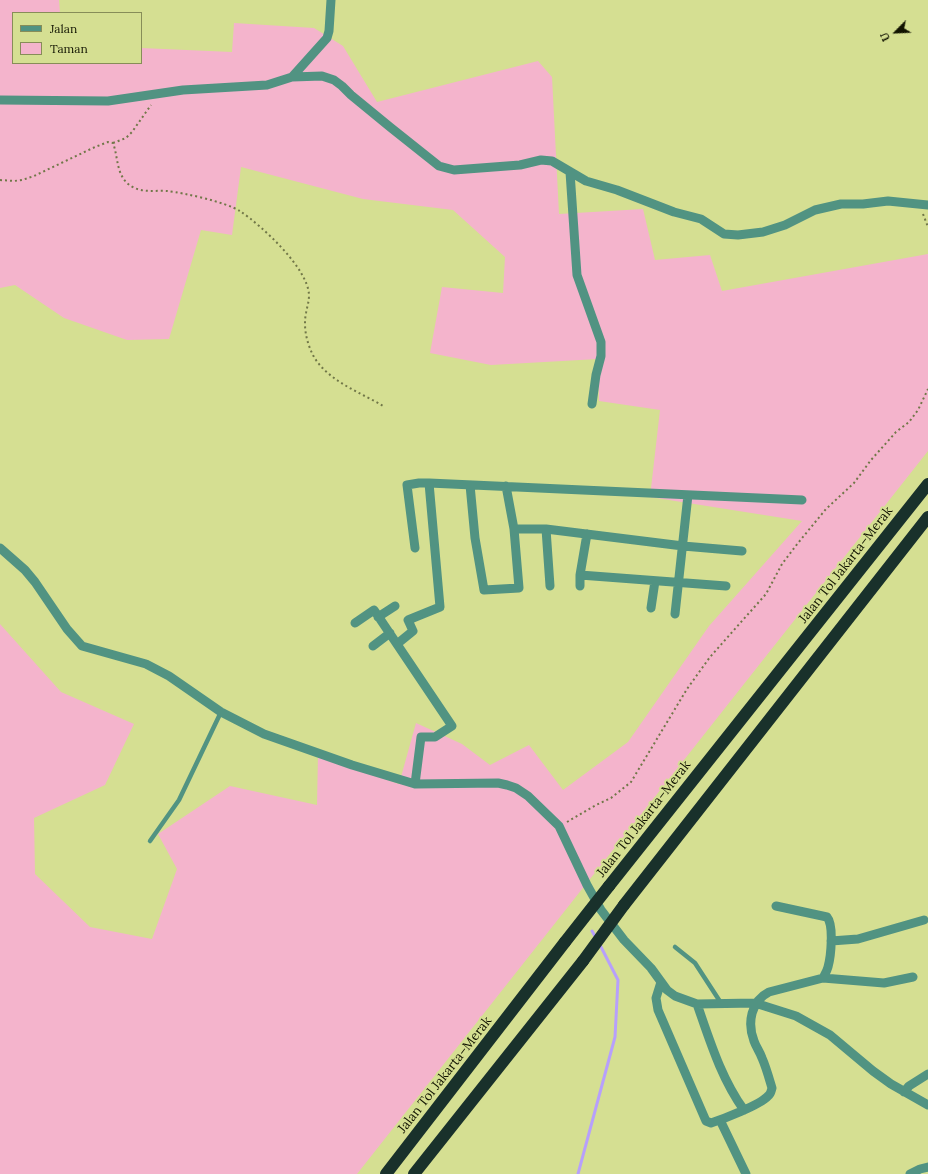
<!DOCTYPE html>
<meta charset="utf-8">
<style>
body{margin:0}
#map{position:relative;width:928px;height:1174px;overflow:hidden;background:#d5df92;font-family:Lora,serif}
canvas{display:block}
.legend{position:absolute;left:12px;top:12px;width:130px;height:52px;box-sizing:border-box;background:#d5df92;border:1px solid #878d58;margin:0;padding:5px 7px;list-style:none;font-size:12px;color:#111300}
.legend li{display:flex;align-items:center;gap:8px;height:20px}
.legend b{width:20px;border:1px solid #878d58}
.north{position:absolute;left:876px;top:12px;width:40px;height:40px;-webkit-text-stroke:3px #d5df92;paint-order:stroke;rotate:246deg;font-size:11px;font-weight:700;line-height:16px;text-align:center;color:#111300}
.north::after{content:'';display:block;margin:auto;width:14px;height:18px;background:#111300;clip-path:polygon(50% 0,100% 100%,50% 72%,0 100%)}
</style>
<div id="map">
<canvas width="928" height="1174"></canvas>
<ul class="legend">
<li><b style="height:5px;background:#519382"></b>Jalan</li>
<li><b style="height:11px;background:#f4b4cc"></b>Taman</li>
</ul>
<div class="north">U</div>
</div>
<script>
const context = document.querySelector('canvas').getContext('2d');
context.lineJoin = 'round';
function paint(path, color) { context.fillStyle = color; context.fill(path, 'evenodd'); }
function trace(path, color, width, dash) { context.strokeStyle = color; context.lineWidth = width; context.lineCap = dash ? 'butt' : 'round'; context.setLineDash(dash || []); context.stroke(path); }
function drawText(font, color, halo, rows, align = 'center') {
  context.font = font + ' Lora,serif'; context.lineWidth = 4; context.setLineDash([]); context.textBaseline = 'middle'; context.strokeStyle = halo; context.fillStyle = color; for (const [text, x, y, turn = 0] of rows) {
    context.save(); context.translate(x, y); context.rotate((+turn || 0) * Math.PI / 180); context.textAlign = isNaN(turn) ? turn : align; if (halo) context.strokeText(text, 0, 0); context.fillText(text, 0, 0); context.restore();
  }
}
paint(new Path2D(`
 M0,0H59L60,13H13V63H141V48L232,52L234,23L314,28L343,46L377,102L538,61L552,77L559,214L643,209L655,260L710,255L722,291L928,254V451L357,1174H0V624L61,692L134,724L105,785L34,818L35,874L90,927L152,939L177,869L158,834L230,786L317,805L318,755L399,784L416,723L462,744L490,765L529,745L563,790L628,742L709,626L802,521L650,497L660,410L599,401L598,359L491,365L430,353L442,287L503,293L505,257L453,210L363,199L241,167L232,235L201,230L169,339L127,340L64,318L15,285L0,288Z`), '#f4b4cc');
trace(new Path2D(`
 M592,931L596,938
 M578,1174L615,1037L618,980L600,945`), '#b7a0fb', 3);
trace(new Path2D(`
 M113,143L126,138L132,132L151,105
 M0,180L14,181L22,180L34,176L95,147L108,142L113,143C118,156 116,172 127,183C139,194 153,190 167,191C185,193 225,202 240,211C262,226 308,268 309,295C309,302 307,307 306,313C303,328 307,344 314,357C329,382 362,393 385,407
 M923,214L928,227
 M567,822L596,805L611,798L631,782L687,689L710,657L766,594L782,564L798,543L826,509L854,483L871,460L896,432L909,422L918,410L928,389`), '#717748', 2, [2, 3]);
trace(new Path2D(`
 M150,841L179,800L221,712
 M675,947L695,963L721,1003`), '#519382', 4.5);
trace(new Path2D(`
 M292,77L327,38L329,31L331,0
 M0,100L108,101L183,90L267,85L292,77L322,76L334,80L342,86L351,95L390,127L439,166L454,170L520,165L541,160L552,161L586,181L617,190L674,212L701,219L724,234L738,235L763,232L785,225L815,210L841,204H863L888,201L928,205
 M570,172L577,275L601,342V356L596,375L592,404
 M429,483L802,500
 M470,485L475,538L484,590L519,588L514,529L506,486
 M514,529H546L683,546L742,551
 M546,529L550,586
 M0,548L25,570L35,582L67,629L82,646L146,664L169,676L221,712L264,734L352,765L415,784L498,783L507,785L516,788L528,796L559,826L587,885L601,910L624,940L651,968L667,990L675,996L697,1004L755,1003L796,1016L830,1035L873,1071L891,1084L928,1105
 M580,575L726,586
 M580,586V575L587,534
 M651,608L655,581
 M675,614L688,495
 M378,617L395,606
 M355,623L374,610L452,726L435,737H421L415,784
 M397,644L413,631L408,620L440,607L429,483H419L407,485L415,548
 M373,646L390,633
 M831,941L858,939L924,920
 M823,978L884,983L913,977
 M661,982L656,998L658,1010L706,1121L711,1123C723,1119 760,1105 768,1096C771,1094 771,1091 772,1088C769,1078 766,1067 762,1058C760,1052 756,1047 754,1041C747,1023 751,1001 769,992L823,978C825,974 827,971 828,967C831,956 834,925 827,917L776,906
 M697,1004C710,1041 721,1078 744,1110
 M904,1092L909,1086L928,1074
 M720,1120L746,1174
 M910,1174L920,1169L928,1167`), '#519382', 9);
trace(new Path2D(`
 M609,886L928,484
 M624,905L928,517
 M386,1174L565,942
 M414,1174L583,961`), '#19312b', 12);
trace(new Path2D(`
 M565,942L609,886
 M583,961L624,905`), '#19312b', 12);
drawText('13px', '#111300', '#d5df92', [
 ["Jalan Tol Jakarta–Merak",846,565,-52],
 ["Jalan Tol Jakarta–Merak",644,819,-52],
 ["Jalan Tol Jakarta–Merak",445,1075,-52]
]);
</script>
